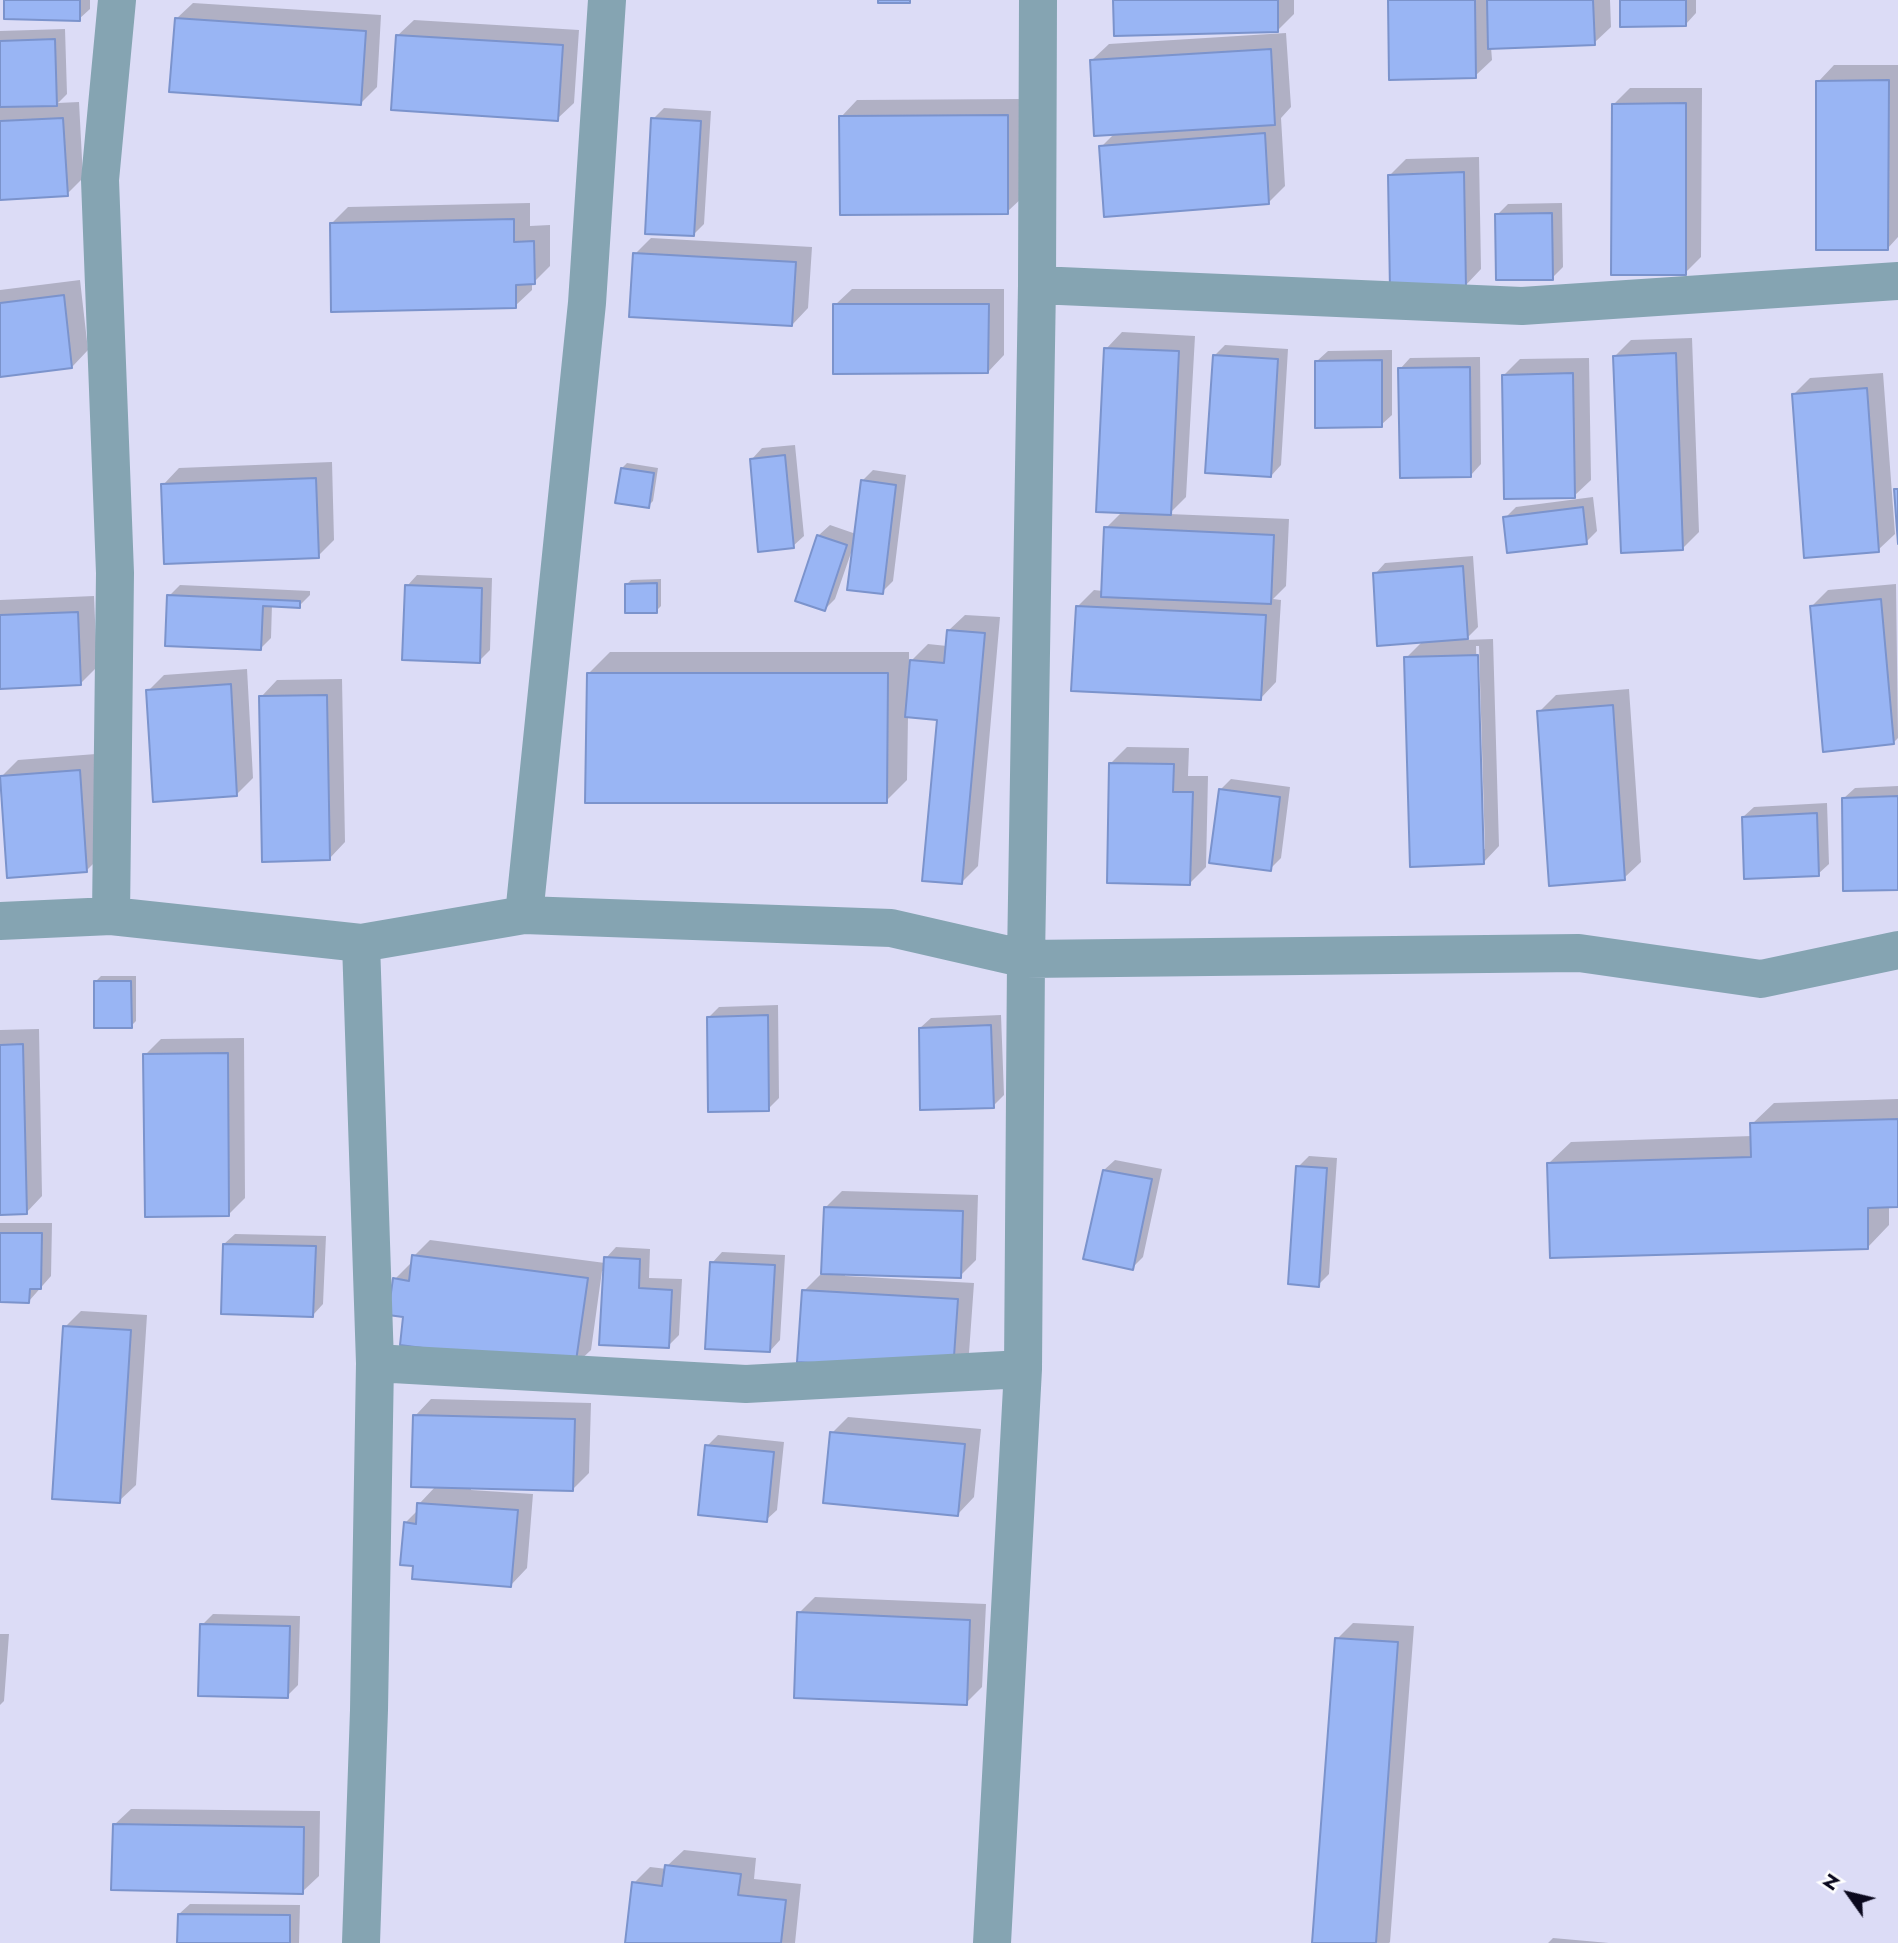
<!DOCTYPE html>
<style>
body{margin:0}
#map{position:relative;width:1898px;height:1943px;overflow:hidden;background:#dcdcf6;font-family:Jost,sans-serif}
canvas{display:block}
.north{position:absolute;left:1814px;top:1859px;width:70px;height:70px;-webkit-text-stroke:5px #fff;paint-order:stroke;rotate:304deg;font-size:19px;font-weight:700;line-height:28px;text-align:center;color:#0b091e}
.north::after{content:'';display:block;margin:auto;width:24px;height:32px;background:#0b091e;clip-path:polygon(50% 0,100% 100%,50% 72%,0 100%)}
</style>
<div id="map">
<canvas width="1898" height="1943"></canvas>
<div class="north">N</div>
</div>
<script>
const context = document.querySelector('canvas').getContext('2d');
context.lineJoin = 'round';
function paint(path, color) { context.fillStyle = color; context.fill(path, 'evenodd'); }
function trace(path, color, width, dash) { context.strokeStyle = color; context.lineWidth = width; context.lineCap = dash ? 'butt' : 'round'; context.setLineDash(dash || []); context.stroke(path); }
paint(new Path2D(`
 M6,0H90V9L79,19Z
 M1115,0H1294V14L1278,30Z
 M1389,0H1610L1611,27L1594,43L1491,47L1492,60L1475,76Z
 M1622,0H1696V13L1686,24Z
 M193,3L381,15L377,87L360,104L176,19Z
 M414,20L579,30L574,103L557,119L397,36Z
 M65,29L67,94L58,103L79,102L83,178L67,194L0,198V31Z
 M1286,33L1291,107L1281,118L1285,186L1269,202L1101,147L1115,133L1092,60L1109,44Z
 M1834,65H1898V237L1888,248L1818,82Z
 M1630,88H1702L1701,257L1685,273L1614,104Z
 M1023,99L1024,196L1007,212L841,117L857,100Z
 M664,108L711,111L704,224L693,235L653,119Z
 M1479,157L1481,269L1465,286L1389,176L1406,159Z
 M530,203V226L550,225V266L534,282H532V290L515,306L332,223L348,207Z
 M1562,203L1563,267L1552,278L1497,215L1508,204Z
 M651,238L812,247L808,308L792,325L635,254Z
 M80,280L88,350L72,367L0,376V290Z
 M852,289H1004V355L988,372L835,305Z
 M1122,332L1195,336L1186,497L1169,514L1289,519L1286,586L1273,599L1281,600L1276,682L1260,699L1077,607L1094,590L1103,591L1106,528L1123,511L1106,349Z
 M1692,338L1699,532L1683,548L1614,357L1631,340Z
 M1225,345L1288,349L1281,465L1271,476L1214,356Z
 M1392,350V415L1381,425L1317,361L1328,351Z
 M1480,357L1481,464L1471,475L1400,369L1410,358Z
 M1589,358L1591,480L1574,496L1504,375L1520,359Z
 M1883,373L1895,534L1878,550L1794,394L1810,378Z
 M795,445L804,536L793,546L752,459L762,448Z
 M332,462L334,540L318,556L163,485L179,468Z
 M627,463L658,468L653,501L648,506L622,468Z
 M873,470L906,475L893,581L882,592L852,550L835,599L825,609L797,600L819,535L830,525L856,534L862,481Z
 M1593,497L1597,531L1586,542L1505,518L1516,507Z
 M1473,556L1478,627L1465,640L1493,639L1499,846L1483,863L1406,658L1423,641L1375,574L1385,563ZM1476,646H1479L1485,849H1482Z
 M417,575L492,578L490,650L479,661L407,586Z
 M661,579V606L656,611L626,585L631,580Z
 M1896,584L1898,738L1893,743L1811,607L1828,590Z
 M180,585L310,591V595L299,606L272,604L271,638L260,649L169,596Z
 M94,596L97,667L80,684L0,687V600Z
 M965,615L1000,617L978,866L962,882L939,718L908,716L907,780L886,801L588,674L610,652H909V663L928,644L947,646L948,631Z
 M247,669L253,778L236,795L148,691L164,675Z
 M342,679L345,842L329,859L261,697L277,680Z
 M1629,689L1641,862L1624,878L1539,712L1556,695Z
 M1127,747L1189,748L1188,776H1208L1206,867L1190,883L1111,763Z
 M96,754L103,854L86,871L2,776L18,760Z
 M1231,779L1290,787L1281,858L1270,869L1220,790Z
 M1898,786V888L1844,798L1855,788Z
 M1827,803L1829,864L1818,874L1743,817L1754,807Z
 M101,976H136V1021L131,1026L96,981Z
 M778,1005L779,1098L768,1109L708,1018L719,1007Z
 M1001,1015L1004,1095L993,1106L920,1028L931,1018Z
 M39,1029L42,1196L26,1213H0V1030Z
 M244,1038L245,1198L229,1214L145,1055L161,1039Z
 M1898,1099V1206H1889V1225L1868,1247L1549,1163L1571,1142L1752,1136V1124L1774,1103Z
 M1309,1156L1337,1158L1329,1274L1318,1285L1298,1167Z
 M1115,1160L1162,1169L1143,1257L1132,1268L1104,1170Z
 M842,1191L978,1195L976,1260L960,1276L845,1273V1276L974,1283L969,1353L953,1369L804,1291L820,1275H823L826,1207Z
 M0,1223H52L51,1276L29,1301H0Z
 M235,1234L326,1236L323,1304L313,1315L224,1244Z
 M430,1240L605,1263L606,1258L616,1247L650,1249L649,1278L682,1279L679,1335L668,1346L605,1272L602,1271L591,1350L574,1366L405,1316L395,1279L411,1263H413L414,1256Z
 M722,1252L785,1255L780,1340L770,1351L712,1263Z
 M81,1311L147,1315L136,1485L119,1501L65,1327Z
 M431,1399L591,1403L589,1473L573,1489L471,1487V1490L533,1494L527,1568L511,1585L415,1564L405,1523L418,1510L419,1504L436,1486L415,1416Z
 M848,1417L981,1429L974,1497L958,1514L832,1433Z
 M718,1435L784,1442L777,1510L766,1520L707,1446Z
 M815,1597L986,1604L982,1687L966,1703L799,1613Z
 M213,1614L300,1616L298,1685L287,1696L202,1625Z
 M1353,1623L1414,1626L1390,1942L1389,1943H1314L1337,1639Z
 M0,1634H9L4,1701L0,1705Z
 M131,1809L320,1811L319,1876L302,1892L114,1825Z
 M684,1850L756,1858L754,1879L801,1884L795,1943H627L634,1883L650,1867L667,1869V1866Z
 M190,1904L300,1905L299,1943H179V1914Z
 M1553,1938L1609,1943H1548Z`), '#0003');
const building = new Path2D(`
 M4,0H80V21L4,19Z
 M878,0H910V3H878Z
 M1113,0H1278V32L1114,36Z
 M1388,0H1475L1476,78L1389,80Z
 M1487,0H1593L1595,45L1488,49Z
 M1620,0H1686V26L1620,27Z
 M175,18L366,31L361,105L169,92Z
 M396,35L563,45L558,121L391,110Z
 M55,39L57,106L0,107V41Z
 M1271,49L1275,125L1094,136L1090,60Z
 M1889,80L1888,250H1816V81Z
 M1686,103V275H1611L1612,104Z
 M1008,115V214L840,215L839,116Z
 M63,118L68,196L0,200V121Z
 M651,118L701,121L694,236L645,234Z
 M1265,133L1269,204L1104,217L1099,146Z
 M1464,172L1466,288L1390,290L1388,175Z
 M1552,213L1553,280H1496L1495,214Z
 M514,219V242L534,241L535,284L516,285V308L331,312L330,223Z
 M633,253L796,262L792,326L629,317Z
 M64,295L72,368L0,377V303Z
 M833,304H989L988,373L833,374Z
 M1104,348L1179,351L1171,515L1096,512Z
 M1676,353L1683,550L1621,553L1613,356Z
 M1213,355L1278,359L1271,477L1205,473Z
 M1382,360V427L1315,428V361Z
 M1470,367L1471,477L1400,478L1398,368Z
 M1573,373L1575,498L1504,499L1502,375Z
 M1867,388L1879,552L1804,558L1792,394Z
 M785,455L794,548L758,552L750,459Z
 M621,468L654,473L649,508L615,503Z
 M316,478L319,558L164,564L161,484Z
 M861,480L896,485L883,594L847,590Z
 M1894,489H1898V544Z
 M1583,507L1587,544L1507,553L1503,517Z
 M1104,527L1274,535L1271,604L1101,597Z
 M817,535L847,545L825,611L795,601Z
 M1463,566L1468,639L1377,646L1373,573Z
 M657,583V613H625V584Z
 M405,585L482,588L480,663L402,660Z
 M167,595L300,601V608L263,606L261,650L165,646Z
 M1881,599L1894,744L1823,752L1810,606Z
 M1076,606L1266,615L1261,700L1071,691Z
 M78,612L81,685L0,689V615Z
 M947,630L985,633L962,884L922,881L937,720L905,717L910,660L944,663Z
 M1478,655L1484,864L1410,867L1404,657Z
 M587,673H888L887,803H585Z
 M231,684L237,796L153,802L146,690Z
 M327,695L330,860L262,862L259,696Z
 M1613,705L1625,880L1549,886L1537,711Z
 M1109,763L1174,764L1173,792H1193L1190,885L1107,883Z
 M80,770L87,872L7,878L0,776Z
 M1219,789L1280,797L1271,871L1209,863Z
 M1898,796V890L1843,891L1842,798Z
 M1817,813L1819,876L1744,879L1742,817Z
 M94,981H131L132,1028H94Z
 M768,1015L769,1111L708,1112L707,1017Z
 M991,1025L994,1108L920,1110L919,1028Z
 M23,1044L27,1214L0,1215V1045Z
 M228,1053L229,1216L145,1217L143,1054Z
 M1898,1119V1207L1868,1208V1249L1550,1258L1547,1163L1751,1157L1750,1123Z
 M1296,1166L1327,1168L1319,1287L1288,1284Z
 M1103,1170L1152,1179L1133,1270L1083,1259Z
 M824,1207L963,1211L961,1278L821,1274Z
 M0,1233H42L41,1289H30L29,1303L0,1302Z
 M223,1244L316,1246L313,1317L221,1314Z
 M412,1255L588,1278L575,1368L400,1345L403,1317L388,1315L393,1278L409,1281Z
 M604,1257L640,1259L639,1288L672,1290L669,1348L599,1345Z
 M710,1262L775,1265L770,1352L705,1349Z
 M802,1290L958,1299L953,1371L797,1362Z
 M63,1326L131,1330L120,1503L52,1499Z
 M413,1415L575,1419L573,1491L411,1487Z
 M830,1432L965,1444L958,1516L823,1503Z
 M705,1445L774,1452L767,1522L698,1515Z
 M417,1503L518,1510L511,1587L412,1579L413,1566L400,1565L404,1522L416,1524Z
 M797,1612L970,1620L967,1705L794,1698Z
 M200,1624L290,1626L288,1698L198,1696Z
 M1335,1638L1398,1642L1376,1943H1312Z
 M113,1824L304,1827L303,1894L111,1890Z
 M665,1865L741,1874L738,1895L786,1900L781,1943H625L632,1882L662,1886Z
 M178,1914L290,1915V1943H177Z`);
paint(building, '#99b5f4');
trace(building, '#7b93cc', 2);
trace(new Path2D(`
 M1037,285L1522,306L1898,281
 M524,915L587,303L607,0
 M111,916L115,573L100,180L117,0
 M0,921L111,916L361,943L524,915L891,928L1026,959L1579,953L1761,979L1898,950
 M361,943L375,1363L369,1710L361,1943
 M375,1363L746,1384L1023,1369
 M992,1943L1023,1369L1026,959L1037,285L1038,0`), '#85a4b2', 38);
</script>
